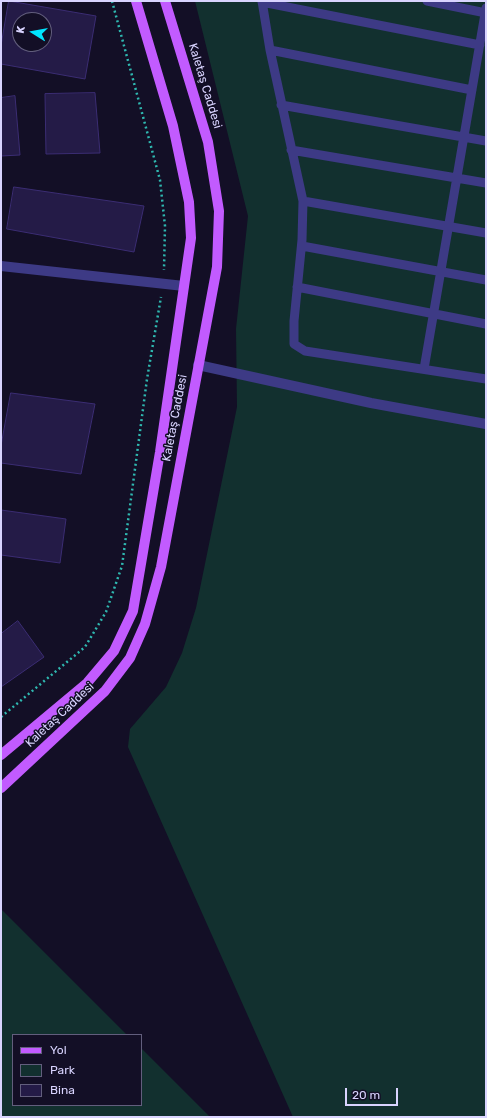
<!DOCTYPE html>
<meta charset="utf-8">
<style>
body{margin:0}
#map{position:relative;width:487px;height:1118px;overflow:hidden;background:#130f26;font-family:Rubik,sans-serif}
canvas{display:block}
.frame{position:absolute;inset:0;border:2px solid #d9d4ff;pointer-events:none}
.legend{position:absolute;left:12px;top:1034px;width:130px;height:72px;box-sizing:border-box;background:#130f26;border:1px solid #625e7d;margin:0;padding:5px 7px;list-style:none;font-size:12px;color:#d9d4ff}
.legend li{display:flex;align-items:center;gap:8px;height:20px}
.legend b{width:20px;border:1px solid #625e7d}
.north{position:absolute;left:12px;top:12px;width:40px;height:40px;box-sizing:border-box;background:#130f26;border:1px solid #625e7d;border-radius:50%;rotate:281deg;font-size:11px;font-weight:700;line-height:16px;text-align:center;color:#d9d4ff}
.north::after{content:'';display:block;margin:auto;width:14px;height:18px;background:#00e5ff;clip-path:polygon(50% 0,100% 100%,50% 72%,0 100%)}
.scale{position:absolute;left:345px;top:1088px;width:53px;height:18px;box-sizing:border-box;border:2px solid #d9d4ff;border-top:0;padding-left:5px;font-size:12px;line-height:14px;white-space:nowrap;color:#d9d4ff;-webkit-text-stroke:3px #130f26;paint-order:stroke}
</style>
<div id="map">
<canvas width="487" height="1118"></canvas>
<div class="frame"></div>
<ul class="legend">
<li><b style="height:5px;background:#c25bff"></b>Yol</li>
<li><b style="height:11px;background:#12302f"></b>Park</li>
<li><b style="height:11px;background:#241b47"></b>Bina</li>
</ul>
<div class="north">K</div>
<div class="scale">20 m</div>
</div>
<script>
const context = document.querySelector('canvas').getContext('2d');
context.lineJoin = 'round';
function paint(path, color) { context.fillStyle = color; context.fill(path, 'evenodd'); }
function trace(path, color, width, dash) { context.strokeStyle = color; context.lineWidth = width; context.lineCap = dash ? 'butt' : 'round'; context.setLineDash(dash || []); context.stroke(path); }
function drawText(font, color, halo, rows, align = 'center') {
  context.font = font + ' Rubik,sans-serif'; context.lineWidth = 3; context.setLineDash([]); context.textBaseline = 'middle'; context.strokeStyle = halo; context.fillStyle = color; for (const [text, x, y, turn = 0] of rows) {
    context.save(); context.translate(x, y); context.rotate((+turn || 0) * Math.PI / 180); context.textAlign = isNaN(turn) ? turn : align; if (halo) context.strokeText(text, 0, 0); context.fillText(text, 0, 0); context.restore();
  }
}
paint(new Path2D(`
 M195,1H486V1117H293L128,747L130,729L166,687L182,653L196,608L237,407L236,329L248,216Z
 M1,909L127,1035H13V1105H141V1048L210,1117H1Z`), '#12302f');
const building = new Path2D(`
 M9,1L96,16L85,79L1,64V46ZM20,20H44V44H20Z
 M95,93L100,153L46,154L45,94Z
 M15,96L20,155L1,156V98Z
 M14,187L144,206L134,252L7,229Z
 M11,393L95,404L81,474L1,463V446Z
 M1,510L66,519L60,563L1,555Z
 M18,621L44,657L1,687V634Z`);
paint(building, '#241b47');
trace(building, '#3b2d73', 1);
trace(new Path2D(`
 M112,1L160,180L165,226L164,270
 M1,717L85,647L106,612L122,566L147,379L161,297`), '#2fb8b0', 2.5, [2, 3]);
trace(new Path2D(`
 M262,1L270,50L303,201L302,240L294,321V344L305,351L486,379
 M427,1L486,13
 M262,2L480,45
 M270,50L472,90
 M281,105L486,141
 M291,150L486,183
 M303,201L486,233
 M302,246L486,280
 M297,287L486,324
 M424,369L486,8`), '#3d3a85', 9);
trace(new Path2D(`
 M1,266L184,286
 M198,365L371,403L486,424`), '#3d3a85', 10);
trace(new Path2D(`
 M1,755L87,683L114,651L133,611L160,452L191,238L189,202L173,126L136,1
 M1,788L105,691L130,658L145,624L161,567L217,267L219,211L208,142L165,1`), '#c25bff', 10);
drawText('12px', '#d9d4ff', '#130f26', [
 ["Kaletaş Caddesi",205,86,73],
 ["Kaletaş Caddesi",175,418,-79],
 ["Kaletaş Caddesi",60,715,-43]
]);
</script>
